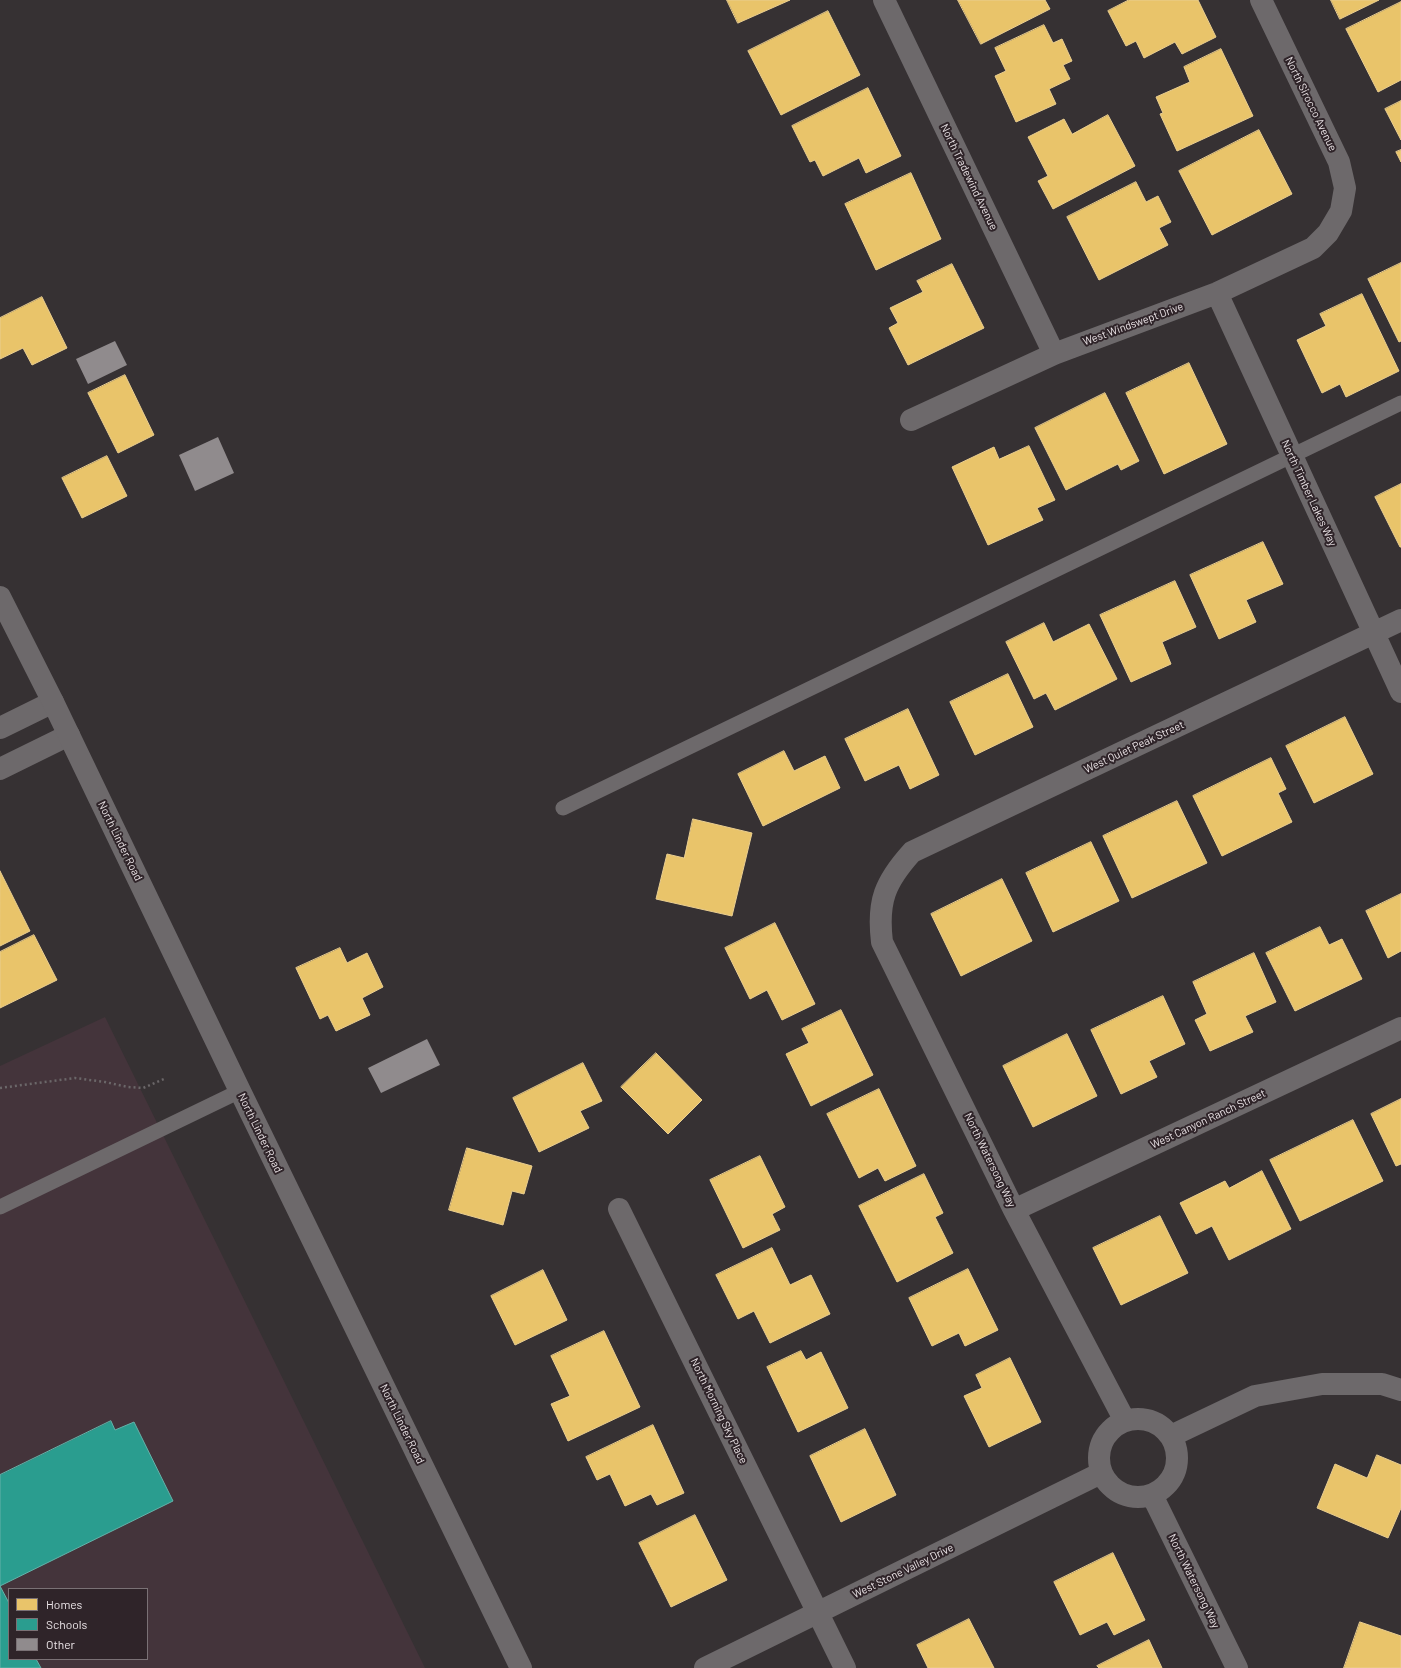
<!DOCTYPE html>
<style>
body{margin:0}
#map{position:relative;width:1401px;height:1668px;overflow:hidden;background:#363133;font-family:Barlow,sans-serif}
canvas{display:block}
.legend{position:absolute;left:8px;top:1588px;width:140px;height:72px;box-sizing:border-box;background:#2f2429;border:1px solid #7a7175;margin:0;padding:5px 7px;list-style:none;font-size:12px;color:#ebe4e7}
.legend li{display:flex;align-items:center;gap:8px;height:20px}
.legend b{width:20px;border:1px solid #7a7175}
</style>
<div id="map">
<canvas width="1401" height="1668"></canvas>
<ul class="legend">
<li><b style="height:11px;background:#e9c46a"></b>Homes</li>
<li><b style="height:11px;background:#2a9d8f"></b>Schools</li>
<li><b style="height:11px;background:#908b8d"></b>Other</li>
</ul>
</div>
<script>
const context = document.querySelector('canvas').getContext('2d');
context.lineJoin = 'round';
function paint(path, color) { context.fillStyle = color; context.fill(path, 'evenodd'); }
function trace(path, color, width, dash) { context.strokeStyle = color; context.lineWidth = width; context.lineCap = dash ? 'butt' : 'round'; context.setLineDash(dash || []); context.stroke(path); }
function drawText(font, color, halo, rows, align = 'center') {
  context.font = font + ' Barlow,sans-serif'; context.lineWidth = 4; context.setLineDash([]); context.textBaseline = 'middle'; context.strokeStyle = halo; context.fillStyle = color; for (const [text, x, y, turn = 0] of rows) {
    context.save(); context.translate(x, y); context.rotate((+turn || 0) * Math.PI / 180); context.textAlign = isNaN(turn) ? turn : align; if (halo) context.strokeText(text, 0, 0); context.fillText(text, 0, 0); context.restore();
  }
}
paint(new Path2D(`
 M105,1017L425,1668H0V1066ZM9,1589H147V1659H9Z`), '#44343b');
const homes = new Path2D(`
 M727,0H790L738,23Z
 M958,0H1045L1050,9L981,44Z
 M1129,0H1198L1216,37L1182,54L1175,42L1144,58L1136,41L1126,46L1108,11Z
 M1331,0H1379L1340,19Z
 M1401,2V80L1378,92L1346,29Z
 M828,11L860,75L781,115L748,51Z
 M1044,25L1053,43L1062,39L1072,61L1063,65L1070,79L1049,89L1056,104L1016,122L995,76L1006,71L995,48Z
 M1221,49L1253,116L1177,151L1160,114L1163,113L1156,97L1190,82L1184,67Z
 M868,88L901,156L866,173L859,158L823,176L815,160L810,162L792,126Z
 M1401,101V140L1385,109Z
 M1108,115L1135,166L1053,209L1038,181L1048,176L1028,137L1064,119L1072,134Z
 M1259,130L1292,194L1212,235L1179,171Z
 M1401,150V162L1396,152Z
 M911,173L941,239L876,270L845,204Z
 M1136,182L1146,202L1158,196L1171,222L1159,228L1168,245L1099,280L1067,217Z
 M1401,263V341L1399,342L1368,279Z
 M952,264L984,328L908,365L889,328L898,323L890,308L923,292L917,281Z
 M1362,294L1399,371L1346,397L1340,384L1322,393L1297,340L1326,326L1320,314Z
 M42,297L67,348L32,365L23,348L0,359V318Z
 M1189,363L1227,444L1164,474L1126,393Z
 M125,375L154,435L118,453L88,393Z
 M1105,393L1139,461L1121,470L1118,464L1066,490L1035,428Z
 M1029,446L1055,500L1037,508L1043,520L988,545L952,467L994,447L999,459Z
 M107,456L127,496L82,518L62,478Z
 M1401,484V547H1400L1375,497Z
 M1263,542L1283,584L1246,600L1256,622L1219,639L1190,575Z
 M1175,581L1196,627L1162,642L1171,664L1131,682L1100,615Z
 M1044,623L1053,642L1089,624L1117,679L1055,710L1046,693L1034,699L1006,642Z
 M1008,674L1033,727L975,755L950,702Z
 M908,709L939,775L910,789L899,765L865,781L845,739Z
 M1345,717L1373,774L1314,803L1286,746Z
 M784,751L794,771L825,756L840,788L763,826L738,774Z
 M1271,758L1286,789L1278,793L1292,822L1222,856L1193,796Z
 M1177,801L1207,863L1132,898L1103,836Z
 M693,819L752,833L732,916L656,899L667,854L684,858Z
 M1091,842L1119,901L1053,932L1026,873Z
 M0,871L30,931L0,946Z
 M1002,879L1032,941L961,976L931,914Z
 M1401,894V951L1388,958L1366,911Z
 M775,923L815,1004L782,1020L767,990L750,999L725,948Z
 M1320,927L1329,945L1342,939L1362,979L1295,1011L1266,953Z
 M34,935L57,980L0,1008V952Z
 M340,948L347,963L367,953L383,987L362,998L370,1015L336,1031L328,1015L320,1019L296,968Z
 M1254,953L1276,1002L1245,1016L1253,1032L1210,1051L1195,1020L1207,1014L1193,982Z
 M1163,996L1185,1044L1149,1061L1157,1077L1121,1094L1091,1030Z
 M841,1010L873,1075L811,1106L786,1054L809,1043L802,1029Z
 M1067,1034L1097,1096L1033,1127L1003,1066Z
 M656,1053L702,1100L668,1134L621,1087Z
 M583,1063L602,1101L580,1111L589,1128L539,1152L513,1098Z
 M879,1089L916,1166L885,1181L878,1168L859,1178L827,1114Z
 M1401,1099V1164L1396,1166L1371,1114Z
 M1353,1120L1383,1181L1300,1221L1270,1160Z
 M467,1148L532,1166L524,1194L512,1191L503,1225L449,1210Z
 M760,1156L785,1207L772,1214L780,1230L743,1248L710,1180Z
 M1262,1171L1291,1229L1229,1260L1212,1226L1196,1234L1180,1203L1225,1181L1229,1188Z
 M924,1174L943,1213L935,1217L953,1253L897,1282L859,1206Z
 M1160,1216L1188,1273L1121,1305L1093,1248Z
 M772,1248L790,1285L811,1275L830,1314L770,1343L754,1311L738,1319L716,1275Z
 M968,1269L998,1330L965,1346L959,1333L932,1346L909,1298Z
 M543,1270L567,1320L515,1345L491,1296Z
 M604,1331L640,1407L568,1441L551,1404L570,1396L551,1356Z
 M801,1351L806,1360L821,1352L848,1408L798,1432L767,1367Z
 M1010,1358L1041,1422L989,1447L964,1396L982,1388L976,1375Z
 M653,1425L684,1493L657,1505L651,1494L625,1506L610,1474L597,1480L586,1457Z
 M865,1429L896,1495L841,1522L810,1456Z
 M1377,1455L1401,1465V1508L1388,1538L1317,1508L1335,1464L1367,1478Z
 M695,1515L727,1580L671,1607L639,1543Z
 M1113,1553L1145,1620L1114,1635L1107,1622L1080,1635L1054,1582Z
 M969,1619L994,1668H928L917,1645Z
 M1360,1622L1401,1636V1668H1344Z
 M1149,1640L1162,1668H1099L1097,1666Z`);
paint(homes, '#e9c46a');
trace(homes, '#eace90', 1);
const schools = new Path2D(`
 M111,1421L115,1430L134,1422L173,1501L0,1586L9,1603V1659H36L41,1668H0V1475Z`);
paint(schools, '#2a9d8f');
trace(schools, '#64b2a9', 1);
paint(new Path2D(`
 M115,341L127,365L88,384L76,359Z
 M218,437L234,473L195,491L179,455Z
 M427,1039L440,1065L381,1093L368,1068Z`), '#908b8d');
trace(new Path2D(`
 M0,1088L75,1078L105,1082L128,1087L143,1088L164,1079`), '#6b6769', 2.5, [2, 3]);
trace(new Path2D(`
 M563,808L1401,403
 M0,1207L240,1091`), '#6d696b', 15);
trace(new Path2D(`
 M884,0L1054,354
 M1217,293L1401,692
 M911,420L1054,354L1217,293L1313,248L1328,233L1341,211L1345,188L1339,162L1261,0
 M0,728L53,702
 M0,769L69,735
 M619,1209L845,1668
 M1014,1210L1401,1028
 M1099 1458a39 39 0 1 1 78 0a39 39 0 1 1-78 0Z
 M1125,1421L1014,1210L882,942C877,901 885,882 912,852L1401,620
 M1171,1436L1255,1396L1322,1384H1382L1401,1390
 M1152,1495L1237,1668
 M705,1668L1101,1473`), '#6d696b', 22);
trace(new Path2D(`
 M0,597L53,702L240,1091L521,1668`), '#6d696b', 22);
drawText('11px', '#ebe4e7', '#2f2429', [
 ["North Sirocco Avenue",1311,104,64],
 ["North Tradewind Avenue",969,177,64],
 ["West Windswept Drive",1133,324,-20],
 ["North Timber Lakes Way",1309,493,65],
 ["West Quiet Peak Street",1134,747,-25],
 ["North Linder Road",120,841,64],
 ["West Canyon Ranch Street",1208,1119,-25],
 ["North Linder Road",260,1133,64],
 ["North Watersong Way",990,1160,64],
 ["North Morning Sky Place",719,1411,64],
 ["North Linder Road",402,1424,64],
 ["West Stone Valley Drive",903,1571,-26],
 ["North Watersong Way",1194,1581,64]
]);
</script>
